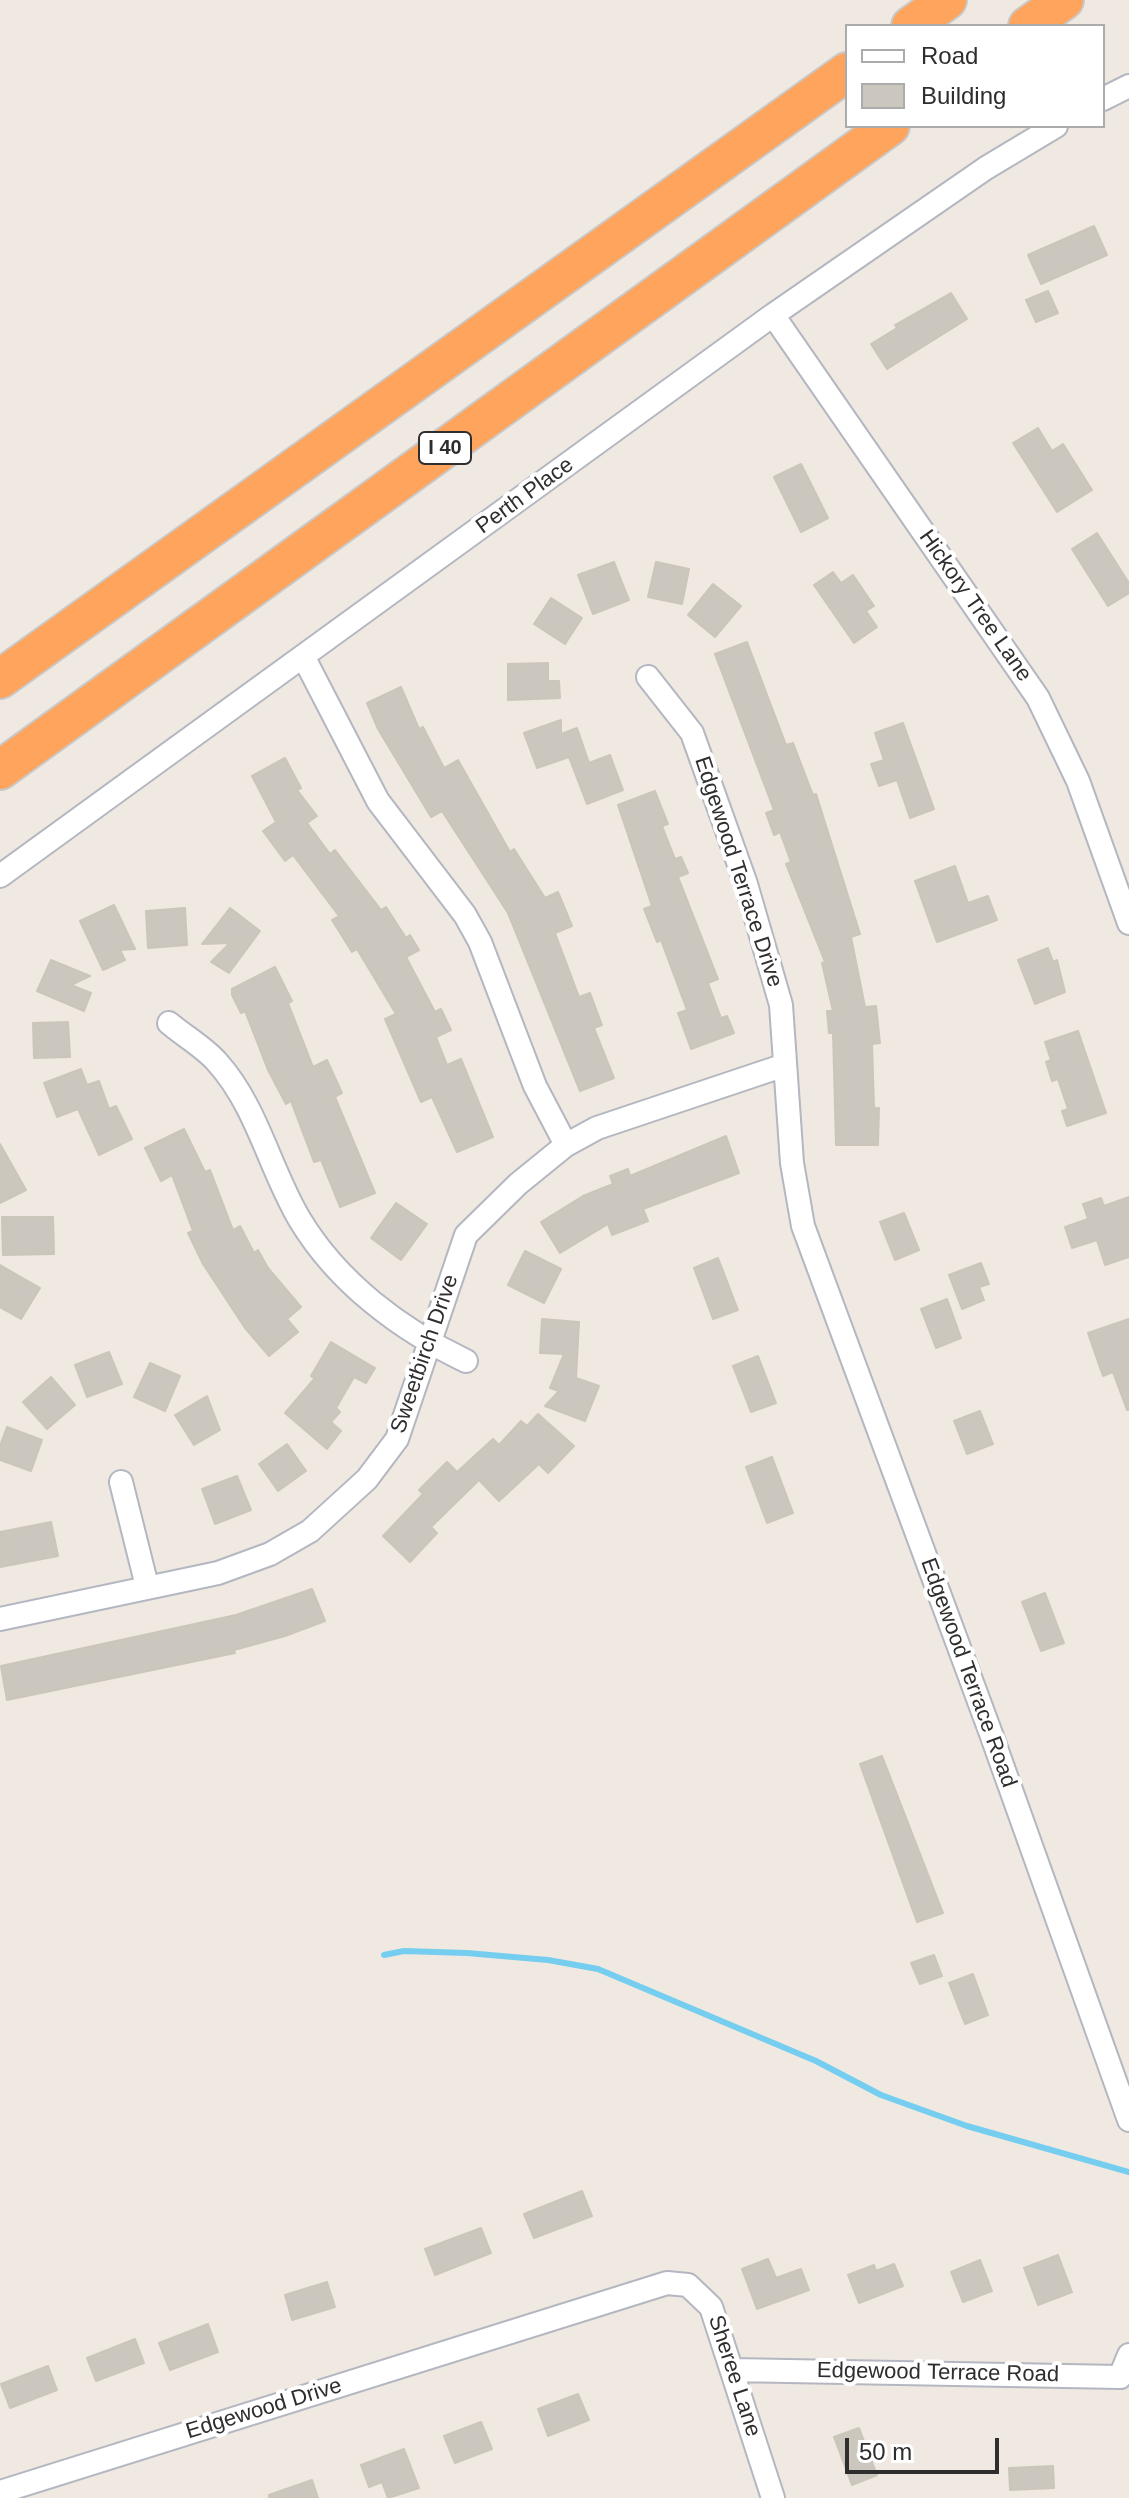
<!DOCTYPE html>
<style>
body{margin:0}
#map{position:relative;width:1129px;height:2498px;overflow:hidden;background:#efe9e1;font-family:Arial,sans-serif}
canvas{display:block}
.legend{position:absolute;left:845px;top:24px;width:260px;height:104px;box-sizing:border-box;background:#fff;border:2px solid #ababab;margin:0;padding:10px 14px;list-style:none;font-size:24px;color:#2e2e2e}
.legend li{display:flex;align-items:center;gap:16px;height:40px}
.legend b{width:40px;border:2px solid #ababab}
.scale{position:absolute;left:845px;top:2438px;width:154px;height:36px;box-sizing:border-box;border:4px solid #2e2e2e;border-top:0;padding-left:10px;font-size:24px;line-height:28px;white-space:nowrap;color:#2e2e2e;-webkit-text-stroke:6px #fff;paint-order:stroke}
</style>
<div id="map">
<canvas width="1129" height="2498"></canvas>
<ul class="legend">
<li><b style="height:10px;background:#fff"></b>Road</li>
<li><b style="height:22px;background:#cbc7bf"></b>Building</li>
</ul>
<div class="scale">50 m</div>
</div>
<script>
const context = document.querySelector('canvas').getContext('2d');
context.lineJoin = 'round';
function trace(path, color, width, dash) { context.strokeStyle = color; context.lineWidth = width; context.lineCap = dash ? 'butt' : 'round'; context.setLineDash(dash || []); context.stroke(path); }
function paint(path, color) { context.fillStyle = color; context.fill(path, 'evenodd'); }
function drawText(font, color, halo, rows, align = 'center') {
  context.font = font + ' Arial,sans-serif'; context.lineWidth = 8; context.setLineDash([]); context.textBaseline = 'middle'; context.strokeStyle = halo; context.fillStyle = color; for (const [text, x, y, turn = 0] of rows) {
    context.save(); context.translate(x, y); context.rotate((+turn || 0) * Math.PI / 180); context.textAlign = isNaN(turn) ? turn : align; if (halo) context.strokeText(text, 0, 0); context.fillText(text, 0, 0); context.restore();
  }
}
trace(new Path2D(`
 M384,1955L404,1951L467,1953L548,1960L598,1969L816,2061L881,2095L967,2126L1129,2172`), '#75cdef', 6);
const building = new Path2D(`
 M1094,226L1107,255L1041,284L1028,255Z
 M1048,291L1058,313L1036,322L1026,300Z
 M951,293L967,319L887,369L871,344L897,328L895,325Z
 M1038,428L1052,451L1063,444L1092,490L1057,512L1013,443Z
 M801,464L828,518L801,532L774,477Z
 M1097,533L1129,583V593L1108,606L1072,549Z
 M614,562L629,600L593,614L578,575Z
 M656,562L689,569L682,604L648,597Z
 M833,572L841,583L853,575L874,606L866,611L877,627L854,643L814,585Z
 M713,584L741,606L715,637L688,615Z
 M551,598L582,618L565,644L534,624Z
 M747,642L786,745L793,743L813,795L816,794L860,934L851,937L865,1007L876,1006L880,1043L872,1044L874,1108H879L878,1145H836L833,1033H829L827,1011H833L822,963L825,962L786,864L791,862L780,832L774,835L766,813L774,810L715,654Z
 M548,663V681H559L560,698L508,700V664Z
 M401,687L419,729L423,727L444,768L458,760L510,852L514,849L545,898L558,892L572,926L555,933L579,997L590,993L602,1025L594,1028L614,1078L580,1091L508,913L442,811L431,817L378,729L367,703Z
 M561,720V734L577,728L589,763L610,755L623,790L587,804L569,757L537,768L524,733Z
 M903,723L934,809L910,818L897,780L879,786L871,764L884,760L875,733Z
 M285,758L301,788L297,790L317,816L307,823L330,854L335,850L381,910L386,907L406,938L410,935L419,950L406,957L435,1012L441,1009L451,1030L436,1037L447,1065L461,1059L493,1137L457,1152L432,1097L421,1102L385,1019L396,1014L357,949L352,952L332,920L339,916L293,855L285,861L263,831L276,822L252,776Z
 M655,791L668,824L662,826L675,859L681,857L688,873L678,877L718,979L708,983L721,1018L727,1016L734,1033L691,1049L678,1013L687,1010L661,940L657,942L644,909L652,906L618,805Z
 M955,866L968,903L988,896L997,920L937,942L915,881Z
 M114,905L135,949L120,950L125,960L103,970L80,921Z
 M185,908L187,945L148,948L146,911Z
 M230,908L260,931L229,973L211,962L230,943L202,944Z
 M1048,948L1053,962L1057,960L1065,992L1035,1004L1018,960Z
 M51,960L90,976L71,985L91,993L84,1011L37,991Z
 M275,967L292,1001L288,1003L313,1067L327,1060L342,1093L335,1097L375,1193L340,1207L321,1160L314,1162L291,1101L286,1104L268,1070L245,1011L241,1013L232,995V989Z
 M68,1022L70,1057L34,1058L33,1023Z
 M1078,1031L1106,1113L1067,1126L1062,1111L1068,1109L1058,1079L1052,1081L1046,1062L1051,1060L1045,1042Z
 M81,1069L87,1085L99,1081L109,1109L116,1106L132,1139L99,1155L78,1109L57,1117L44,1083Z
 M184,1129L205,1172L210,1170L233,1230L240,1226L254,1253L258,1250L268,1268L301,1307L287,1319L298,1332L269,1356L245,1328L203,1264L188,1233L193,1231L172,1175L161,1181L145,1148Z
 M726,1136L739,1173L643,1209L648,1221L612,1235L608,1224L560,1253L541,1222L583,1196L613,1184L610,1176L628,1169L630,1176Z
 M0,1144L26,1190L0,1203Z
 M1129,1197V1257L1105,1265L1097,1240L1072,1248L1065,1227L1088,1219L1083,1204L1101,1198L1104,1206Z
 M396,1203L427,1224L401,1260L371,1238Z
 M904,1213L919,1250L895,1260L880,1222Z
 M2,1217H53L54,1254L3,1255Z
 M525,1251L561,1269L544,1303L508,1285Z
 M718,1258L738,1310L713,1319L694,1268Z
 M981,1263L989,1284L979,1287L984,1300L962,1309L949,1275Z
 M0,1265L40,1288L21,1319L0,1307Z
 M947,1299L961,1338L936,1348L921,1309Z
 M542,1319L579,1322L576,1378L599,1386L585,1421L545,1406L559,1391L550,1388L564,1354L540,1353Z
 M1129,1319V1410H1127L1113,1372L1103,1376L1088,1333Z
 M331,1342L375,1368L366,1383L354,1377L336,1408L340,1412L331,1422L341,1431L327,1449L285,1413L315,1378L311,1376Z
 M109,1352L122,1384L87,1397L75,1365Z
 M758,1356L776,1403L751,1412L733,1366Z
 M150,1363L180,1376L165,1411L134,1397Z
 M51,1377L75,1405L47,1429L23,1402Z
 M207,1396L220,1430L194,1445L175,1415Z
 M980,1411L993,1444L967,1454L954,1421Z
 M538,1414L574,1446L548,1473L539,1464L499,1501L479,1480L431,1527L437,1533L410,1562L383,1536L423,1494L419,1490L447,1462L457,1472L493,1439L499,1445L521,1421L527,1426Z
 M7,1427L42,1440L31,1471L0,1460V1446Z
 M287,1444L306,1471L278,1491L259,1464Z
 M772,1457L793,1513L767,1523L746,1467Z
 M237,1476L251,1510L215,1524L202,1489Z
 M51,1522L58,1556L0,1567V1532Z
 M312,1589L325,1621L285,1636L234,1650L235,1653L7,1700L1,1666L236,1615Z
 M1045,1593L1064,1643L1041,1651L1022,1602Z
 M882,1756L943,1913L917,1922L860,1764Z
 M934,1955L942,1976L920,1984L911,1963Z
 M973,1974L988,2015L965,2024L949,1983Z
 M582,2191L592,2216L534,2238L524,2214Z
 M481,2228L491,2253L435,2275L425,2249Z
 M1058,2255L1072,2292L1038,2305L1024,2268Z
 M768,2259L776,2278L801,2269L809,2290L757,2309L742,2269Z
 M980,2260L992,2291L963,2302L951,2272Z
 M894,2264L903,2286L859,2303L848,2275L874,2265L876,2271Z
 M327,2282L335,2307L292,2320L285,2295Z
 M208,2324L218,2352L170,2370L159,2343Z
 M135,2339L144,2363L96,2381L87,2358Z
 M48,2366L57,2390L10,2408L1,2384Z
 M578,2394L589,2420L548,2436L538,2409Z
 M481,2422L492,2449L455,2463L444,2436Z
 M859,2428L877,2475L852,2485L834,2437Z
 M404,2449L419,2488L388,2498L382,2482L369,2487L361,2465Z
 M1053,2466L1054,2488L1010,2490L1009,2468Z
 M312,2480L318,2498H269V2495Z`);
paint(building, '#cbc7bf');
trace(building, '#cbc5ba', 2);
const minor = new Path2D(`
 M1103,99L1129,86
 M773,315L1038,698L1078,781L1129,923
 M304,658L378,801L465,915L480,942L535,1086L566,1145
 M648,677L692,733L746,884L781,1005L792,1163L803,1226L990,1731L1129,2120
 M0,876L773,315L986,168L1056,126
 M169,1023C184,1036 204,1047 217,1062C257,1106 270,1170 300,1220C338,1283 401,1330 466,1361
 M121,1482L147,1586
 M0,1619L218,1573L270,1554L310,1531L367,1479L397,1439L466,1235L518,1184L566,1145L597,1128L785,1065
 M732,2370L1120,2377L1129,2355
 M0,2492L667,2283L688,2285L711,2307L773,2498`);
const motorway = new Path2D(`
 M911,26L947,0
 M1028,26L1064,0
 M0,679L847,72
 M0,770L890,126`);
trace(minor, '#b4b7c1', 26);
trace(motorway, '#c9c9c9', 42);
trace(minor, '#fff', 22);
trace(motorway, '#fea45d', 38);
for (const [x, y, w] of [
 [445,448,52]
]) { const box = new Path2D(); box.roundRect(x - w / 2, y - 16, w, 32, 6); context.fillStyle = '#fff'; context.fill(box); trace(box, '#2e2e2e', 2); }
drawText('bold 20px', '#2e2e2e', null, [
 ["I 40",445,448]
]);
drawText('22px', '#2e2e2e', '#fff', [
 ["Perth Place",525,496,-36],
 ["Hickory Tree Lane",975,606,55],
 ["Edgewood Terrace Drive",738,872,72],
 ["Sweetbirch Drive",425,1354,-71],
 ["Edgewood Terrace Road",968,1673,70],
 ["Edgewood Terrace Road",938,2373,1],
 ["Sheree Lane",734,2376,72],
 ["Edgewood Drive",264,2409,-17]
]);
</script>
